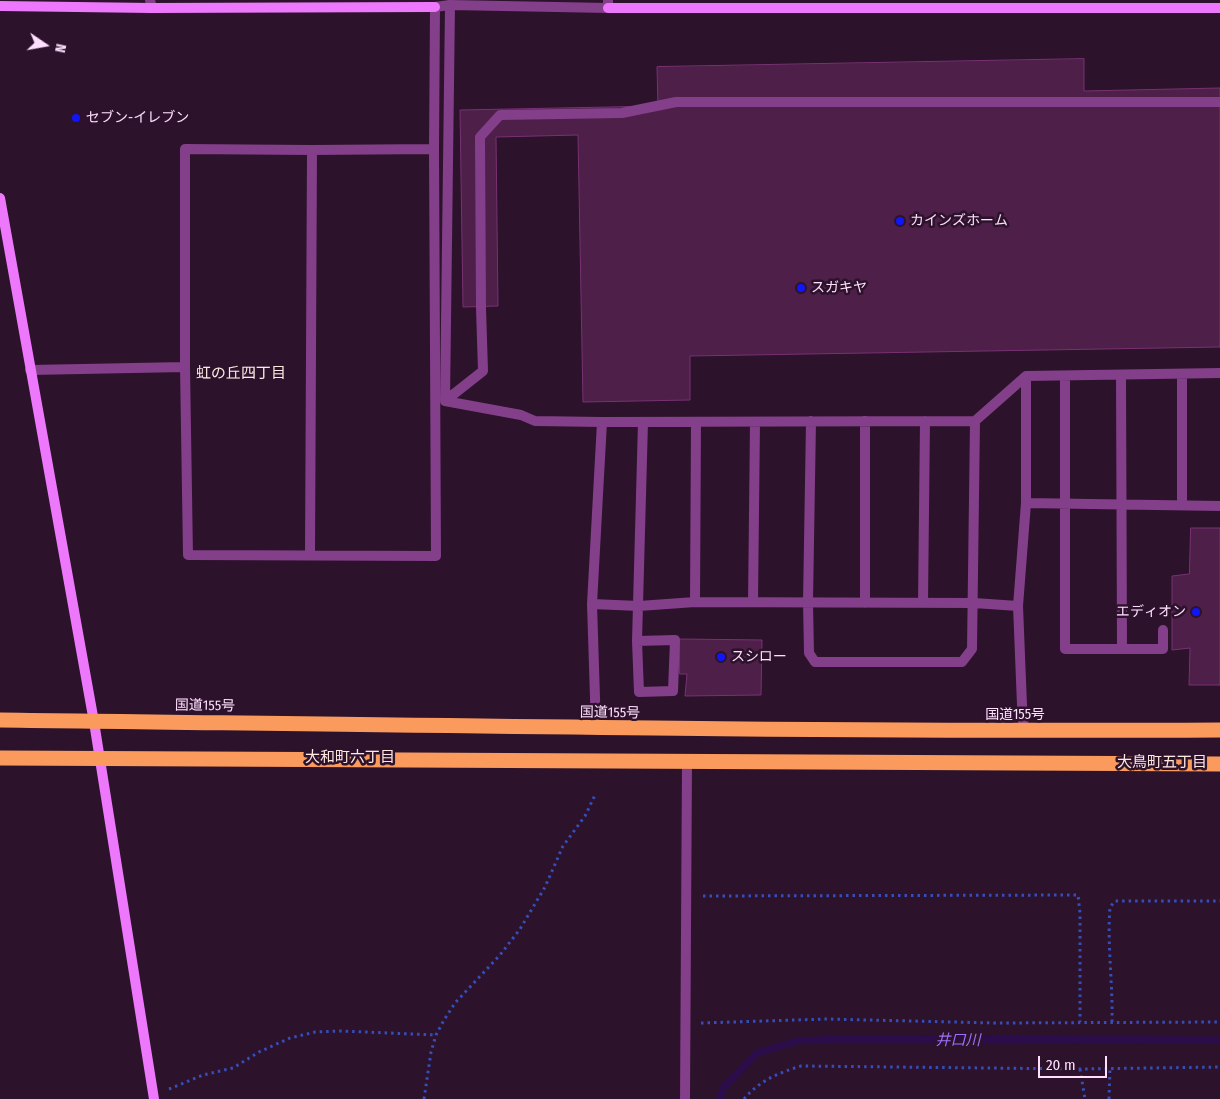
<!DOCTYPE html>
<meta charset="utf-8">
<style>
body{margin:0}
#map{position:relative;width:1220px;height:1099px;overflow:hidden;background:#2c122b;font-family:"Fira Sans Condensed",sans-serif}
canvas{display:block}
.north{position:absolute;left:20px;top:20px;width:50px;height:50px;-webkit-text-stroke:4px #2c122b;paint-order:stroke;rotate:102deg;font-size:14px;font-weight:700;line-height:20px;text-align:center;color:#fedffe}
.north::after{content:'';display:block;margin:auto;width:18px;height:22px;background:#fedffe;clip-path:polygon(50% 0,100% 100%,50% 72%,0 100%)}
.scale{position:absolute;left:1038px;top:1056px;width:69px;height:22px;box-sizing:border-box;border:2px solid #fedffe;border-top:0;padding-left:6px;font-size:15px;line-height:18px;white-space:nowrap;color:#fedffe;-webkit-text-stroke:4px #2c122b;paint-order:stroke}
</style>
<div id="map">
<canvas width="1220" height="1099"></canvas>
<div class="north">N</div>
<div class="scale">20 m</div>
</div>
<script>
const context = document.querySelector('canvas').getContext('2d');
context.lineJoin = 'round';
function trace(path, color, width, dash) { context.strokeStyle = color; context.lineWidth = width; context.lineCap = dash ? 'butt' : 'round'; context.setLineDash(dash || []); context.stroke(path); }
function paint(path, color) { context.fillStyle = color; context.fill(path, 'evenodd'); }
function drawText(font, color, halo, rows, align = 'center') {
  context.font = font + ' "Fira Sans Condensed","Noto Sans JP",sans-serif'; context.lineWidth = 5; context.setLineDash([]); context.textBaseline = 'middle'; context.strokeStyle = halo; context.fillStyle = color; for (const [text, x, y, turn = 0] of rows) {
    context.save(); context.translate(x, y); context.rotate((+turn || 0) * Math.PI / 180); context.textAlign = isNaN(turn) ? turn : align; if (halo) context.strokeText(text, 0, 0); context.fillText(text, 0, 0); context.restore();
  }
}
trace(new Path2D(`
 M720,1099L723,1088L757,1053L797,1041L842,1039L1220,1040`), '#2c0d4b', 7);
const building = new Path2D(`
 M1084,59V91L1220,88V347L690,356V400L583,402L578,135L496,137L498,306L463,307L460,110L658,106L657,67Z
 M1191,528H1220V685H1189L1190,648L1172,650V576L1189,574Z
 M680,639L762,640L761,695L685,696L687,674H680Z`);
paint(building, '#4d1f49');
trace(building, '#783273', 1);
trace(new Path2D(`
 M703,896L1078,895L1080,913V1022
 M1112,1022C1113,984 1107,945 1110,907L1115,901H1220
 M701,1023L826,1019L995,1023L1220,1022
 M1080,1069L1085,1099
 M169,1089L203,1075L233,1068L259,1052L290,1038L315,1032L341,1031L436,1035
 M424,1099L431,1052L436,1035L444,1020L455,1003L500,955L520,929L545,887L563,846L585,816L595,795
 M744,1099C759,1081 778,1073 801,1066L1080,1069L1220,1067
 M1109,1099L1110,1068`), '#354ebc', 3, [2.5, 4]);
trace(new Path2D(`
 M450,5L445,401L521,415L535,421L602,422L975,421L1026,376L1220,373
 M1182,374V505
 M1065,376V649H1122L1121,375
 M445,401L483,371L481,308L480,137L500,115L622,113L676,102H1220
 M811,421L808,602L809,653L815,662H962L972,649L975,421
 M1026,503L1220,506
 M695,602L696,422
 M753,602L755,422
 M865,603V421
 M923,603L925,421
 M592,604L639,606L695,602L974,603L1018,606
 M637,641L675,640L673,691L639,692L637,641L643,422
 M1122,649H1163V630
 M596,729L592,604L602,422
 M1024,731L1022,705L1018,606L1026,503V376`), '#833f89', 10);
trace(new Path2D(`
 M150,0L152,8
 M434,149L312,150L185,149V367L188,555L436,556L434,149L435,7L450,5L608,8V0
 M30,370L185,367
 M310,555L312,150
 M685,1099L687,761`), '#833f89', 10);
trace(new Path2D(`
 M0,6L152,8L435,7
 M608,8H1220
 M0,198L94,722L154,1099`), '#ee78fb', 10);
trace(new Path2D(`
 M0,720C407,725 813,732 1220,730
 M0,758L1220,764`), '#fa9b5d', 15);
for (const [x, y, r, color] of [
 [76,118,5,"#1016f8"],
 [900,221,5,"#1016f8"],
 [801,288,5,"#1016f8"],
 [1196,612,5,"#1016f8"],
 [721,657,5,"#1016f8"]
]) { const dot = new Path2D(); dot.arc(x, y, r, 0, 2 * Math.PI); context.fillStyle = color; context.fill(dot); trace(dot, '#2c122b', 2); }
drawText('14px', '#fedffe', '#2c122b', [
 ["セブン-イレブン",86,118],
 ["カインズホーム",910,221],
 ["スガキヤ",811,288],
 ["エディオン",1186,612,"right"],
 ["スシロー",731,657]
], 'left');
drawText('14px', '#fedffe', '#2c122b', [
 ["国道155号",205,706,1],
 ["国道155号",610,713,1],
 ["国道155号",1015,715]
]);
drawText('15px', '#fee8e0', '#2c122b', [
 ["虹の丘四丁目",241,374],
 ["大和町六丁目",350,758],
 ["大鳥町五丁目",1162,763]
]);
drawText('italic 15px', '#9f70fb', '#2c122b', [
 ["井口川",958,1041]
]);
</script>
